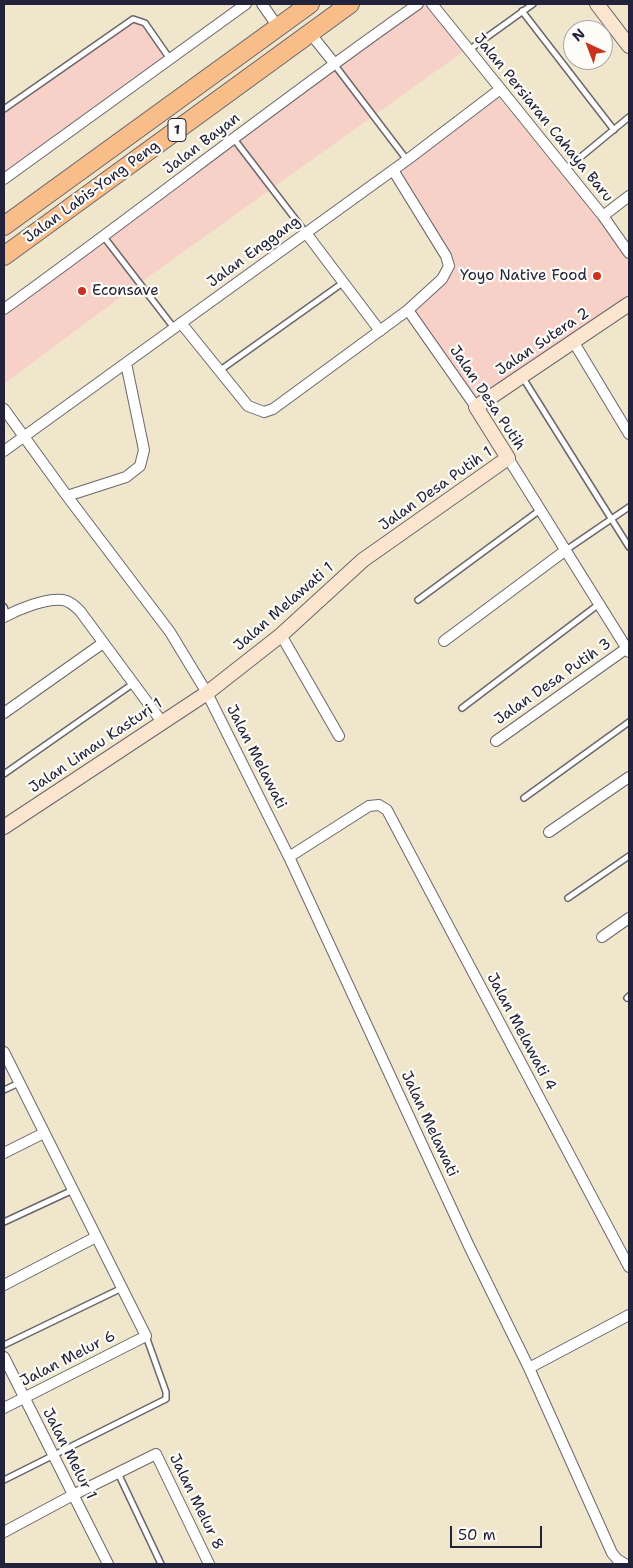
<!DOCTYPE html>
<style>
body{margin:0}
#map{position:relative;width:633px;height:1568px;overflow:hidden;background:#f0e6cb;font-family:"Shantell Sans",sans-serif}
canvas{display:block}
.frame{position:absolute;inset:0;border:5px solid #22223b;pointer-events:none}
.north{position:absolute;left:563px;top:20px;width:50px;height:50px;box-sizing:border-box;background:#fdfcf7;border:1px solid #a5a5ac;border-radius:50%;rotate:317deg;font-size:14px;font-weight:700;line-height:20px;text-align:center;color:#22223b}
.north::after{content:'';display:block;margin:auto;width:18px;height:22px;background:#c8321e;clip-path:polygon(50% 0,100% 100%,50% 72%,0 100%)}
.scale{position:absolute;left:450px;top:1526px;width:92px;height:22px;box-sizing:border-box;border:2px solid #22223b;border-top:0;padding-left:6px;font-size:15px;line-height:18px;white-space:nowrap;color:#22223b;-webkit-text-stroke:4px #fdfcf7;paint-order:stroke}
</style>
<div id="map">
<canvas width="633" height="1568"></canvas>
<div class="frame"></div>
<div class="north">N</div>
<div class="scale">50 m</div>
</div>
<script>
const context = document.querySelector('canvas').getContext('2d');
context.lineJoin = 'round';
function paint(path, color) { context.fillStyle = color; context.fill(path, 'evenodd'); }
function trace(path, color, width, dash) { context.strokeStyle = color; context.lineWidth = width; context.lineCap = dash ? 'butt' : 'round'; context.setLineDash(dash || []); context.stroke(path); }
function drawText(font, color, halo, rows, align = 'center') {
  context.font = font + ' "Shantell Sans",sans-serif'; context.lineWidth = 4.5; context.setLineDash([]); context.textBaseline = 'middle'; context.strokeStyle = halo; context.fillStyle = color; for (const [text, x, y, turn = 0] of rows) {
    context.save(); context.translate(x, y); context.rotate((+turn || 0) * Math.PI / 180); context.textAlign = isNaN(turn) ? turn : align; if (halo) context.strokeText(text, 0, 0); context.fillText(text, 0, 0); context.restore();
  }
}
paint(new Path2D(`
 M410,4H438L471,46L137,285L4,384V303L105,231L339,53Z
 M135,16L144,19L175,59L4,184V106Z
 M492,89L599,220L629,262V296L475,399L414,310L447,281L453,271V262L447,248L393,163Z`), '#f7d1c8');
const lane = new Path2D(`
 M522,11L614,130
 M469,50L533,4
 M334,64L407,160
 M4,109L133,19L145,23L170,59
 M234,139L306,233
 M565,170L629,117
 M104,237L174,328
 M219,371L344,282
 M523,378L629,547
 M566,550L629,507
 M418,600L540,510
 M4,607L7,615
 M462,708L599,604
 M4,774L134,683
 M524,798L629,722
 M568,898L629,856
 M627,998L629,996
 M4,1090L19,1083
 M4,1222L73,1190
 M4,1345L122,1288
 M118,1473L161,1564
 M4,1480L166,1399V1392L146,1336`);
const street = new Path2D(`
 M262,4L278,27
 M432,4L603,216L629,253
 M310,33L334,63
 M393,170L446,256L449,266L442,279L408,310L476,407
 M4,179L246,4
 M603,216L629,196
 M306,233L380,331
 M4,309C143,209 278,102 418,4
 M181,323L248,406L264,412L273,409L408,310
 M573,341L629,434
 M4,409L67,496L170,632L207,693L289,857L469,1246L529,1368L612,1553L617,1559L625,1564
 M4,451L407,160L499,90
 M508,458L629,652
 M67,496L126,477L140,466L144,450L126,363
 M4,617C19,609 45,598 63,600C70,601 75,606 80,611L162,722
 M281,635L339,736
 M444,641L566,550
 M4,713L103,643
 M496,741L627,648
 M549,832L629,777
 M289,857L369,806L379,805L387,810L629,1267
 M602,937L629,918
 M4,1052L146,1336L4,1408
 M4,1153L44,1133
 M4,1285L96,1237
 M4,1357L108,1564
 M529,1368L629,1315
 M4,1532L73,1495L156,1454L209,1564`);
const secondary = new Path2D(`
 M597,4L629,46
 M4,827L207,693L281,635L363,560L508,458L476,407L629,304`);
const highway = new Path2D(`
 M4,226L310,4
 M4,256L350,4`);
trace(lane, '#6a676d', 8);
trace(street, '#6a676d', 12);
trace(secondary, '#6a676d', 16);
trace(highway, '#6a676d', 20);
trace(lane, '#fff', 5);
trace(street, '#fff', 10);
trace(secondary, '#fce5cf', 14);
trace(highway, '#f8bd88', 18);
for (const [x, y, r, color] of [
 [597,276,5,"#c8321e"],
 [82,291,5,"#c8321e"]
]) { const dot = new Path2D(); dot.arc(x, y, r, 0, 2 * Math.PI); context.fillStyle = color; context.fill(dot); trace(dot, '#fdfcf7', 2); }
for (const [x, y, w] of [
 [177,130,18]
]) { const box = new Path2D(); box.roundRect(x - w / 2, y - 11.5, w, 23, 4); context.fillStyle = '#fdfcf7'; context.fill(box); trace(box, '#22223b', 1); }
drawText('bold 14px', '#22223b', null, [
 ["1",177,130]
]);
drawText('15px', '#22223b', '#fdfcf7', [
 ["Jalan Persiaran Cahaya Baru",543,118,51],
 ["Jalan Bayan",202,144,-37],
 ["Jalan Labis-Yong Peng",92,192,-36],
 ["Jalan Enggang",254,252,-36],
 ["Jalan Sutera 2",543,342,-34],
 ["Jalan Desa Putih",487,398,56],
 ["Jalan Desa Putih 1",436,489,-35],
 ["Jalan Melawati 1",284,607,-41],
 ["Jalan Desa Putih 3",553,682,-35],
 ["Jalan Limau Kasturi 1",96,746,-34],
 ["Jalan Melawati",256,757,63],
 ["Jalan Melawati 4",521,1032,62],
 ["Jalan Melawati",429,1124,65],
 ["Jalan Melur 6",68,1359,-27],
 ["Jalan Melur 1",69,1454,63],
 ["Jalan Melur 8",196,1502,64]
]);
drawText('15px', '#22223b', '#fdfcf7', [
 ["Yoyo Native Food",587,276],
 ["Econsave",92,291,"left"]
], 'right');
</script>
